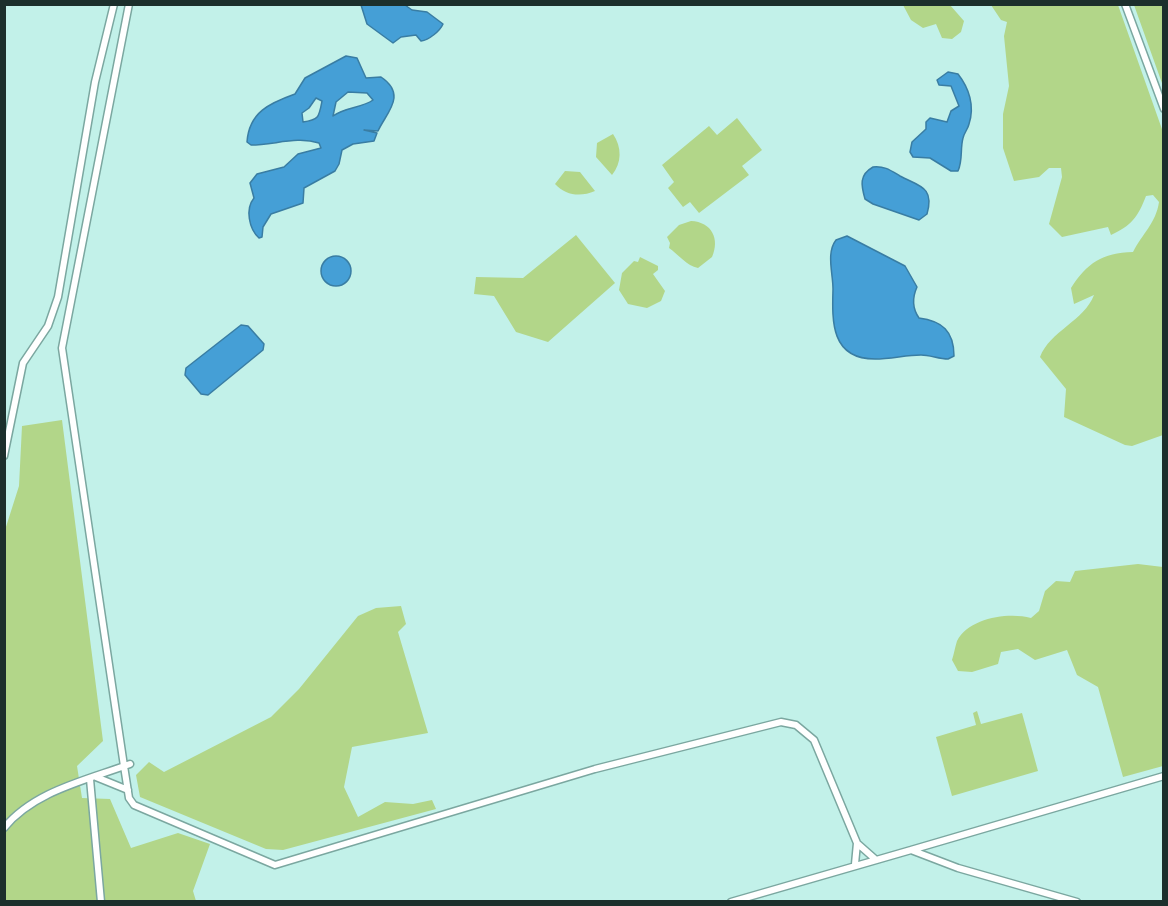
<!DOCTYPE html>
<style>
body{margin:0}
#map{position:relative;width:1168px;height:906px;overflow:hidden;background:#c2f1e9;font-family:"Source Sans 3",sans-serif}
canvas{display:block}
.frame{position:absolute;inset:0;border:6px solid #1c2f2c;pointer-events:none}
</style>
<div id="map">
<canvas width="1168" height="906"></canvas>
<div class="frame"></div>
</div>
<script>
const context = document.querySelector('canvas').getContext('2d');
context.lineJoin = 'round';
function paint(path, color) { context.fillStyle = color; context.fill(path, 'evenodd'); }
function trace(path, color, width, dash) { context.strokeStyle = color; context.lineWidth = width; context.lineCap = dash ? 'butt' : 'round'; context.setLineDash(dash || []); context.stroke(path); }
paint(new Path2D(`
 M903,5H950L964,21L961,32L952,39L942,38L936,24L923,28L911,20Z
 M991,5H1118L1163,132V435L1132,446L1125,445L1064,417L1066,389L1040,357C1050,331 1084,321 1094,295L1074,304L1071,288C1087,263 1102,253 1133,252C1142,234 1156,223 1159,202L1153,195L1146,196C1138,217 1131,226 1111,235L1108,227L1062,237L1049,224L1062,177L1061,168H1049L1039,177L1014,181L1003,148V114L1009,86L1004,36L1007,22L1001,20Z
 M1134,5H1163V86Z
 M737,118L762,150L742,166L749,175L699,213L690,202L683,207L668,188L674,182L662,165L709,126L717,135Z
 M613,134C622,147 622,163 612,175L596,157L597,143Z
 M565,171L580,172L595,191C581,197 566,196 555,184Z
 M691,221C712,222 720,239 712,257L698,268C687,266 678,254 669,248L670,243L667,237L679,225Z
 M576,235L615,283L548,342L516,332L494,296L474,294L476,277L523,278Z
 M640,257L658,266V270L653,274L665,291L661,301L647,308L628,304L619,290L622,273L634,261L638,262Z
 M62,420L103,741L77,766L82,798L110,799L131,848L178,833L210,844L193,891L196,901L5,900V530L19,486L22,426Z
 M1138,564L1163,567V766L1123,777L1098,687L1077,675L1067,650L1035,660L1018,649L1001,652L998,664L972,672L958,671L952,660C954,654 955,647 957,641C969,618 1008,612 1031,618L1039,611L1045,591L1056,581L1070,582L1075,571Z
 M401,606L406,624L398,632L428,733L352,747L344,787L358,817L385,802L413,804L432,800L436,809L283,850L266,849L140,797L136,775L149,762L164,772L271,717L299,689L358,616L376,608Z
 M977,711L981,724L1022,713L1038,771L952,796L936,737L976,725L973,713Z`), '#b2d689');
const water = new Path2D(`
 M361,5H405L412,10L427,12L443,24C440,31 429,40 421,41L416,35L401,37L393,43L367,24Z
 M346,56L357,58L366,78L381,77C408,95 386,113 378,131L364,130L377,133L374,141L353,144L342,150L339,164L335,171L304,188L303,203L271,214L263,227L262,237L259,238C249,229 245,209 254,198L250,183L257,174L284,167L298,154L321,148L319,143C297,136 274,145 251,145L247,142C249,112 270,103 295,94L305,78ZM348,92L367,93L373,100C362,108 345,107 333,116L336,102ZM316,98L322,101C319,117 319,120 303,122L302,113L309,108Z
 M948,72L958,74C969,88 975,106 969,124C968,129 964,133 963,138C960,149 963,160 958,171H951L930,158L913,157L910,152L912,142L926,129V122L930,118L947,122L951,111L959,106L951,86L939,85L937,80Z
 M873,167C885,166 890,170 900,176C918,186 935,186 927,214L919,220L873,204L865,199C861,185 859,175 873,167Z
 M847,236L905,266L917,287C912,298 912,308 919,318C942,321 954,331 954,356L948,359C939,359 930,355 921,355C906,355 891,359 875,359C831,359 832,322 833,289C833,273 826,253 836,240Z
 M321 271a15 15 0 1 1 30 0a15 15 0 1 1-30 0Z
 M241,325L248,326L264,344L263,350L208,395L201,394L185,375L186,368Z`);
paint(water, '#459fd6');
trace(water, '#397da3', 1.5);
const street = new Path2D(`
 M129,4L62,348L124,766L129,798L134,805L275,865L595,769L781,722L796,725L814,740L857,843L855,864
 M1125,4L1164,109
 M4,456L23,363L48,326L58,297L95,82L114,4
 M96,777L128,790
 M90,779L101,902
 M4,828C34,791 87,780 130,764
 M858,844L875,859
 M911,850L1164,776
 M731,902L911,850L958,868L1077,902`);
trace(street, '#7ba7a0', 9);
trace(street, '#fff', 6);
</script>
